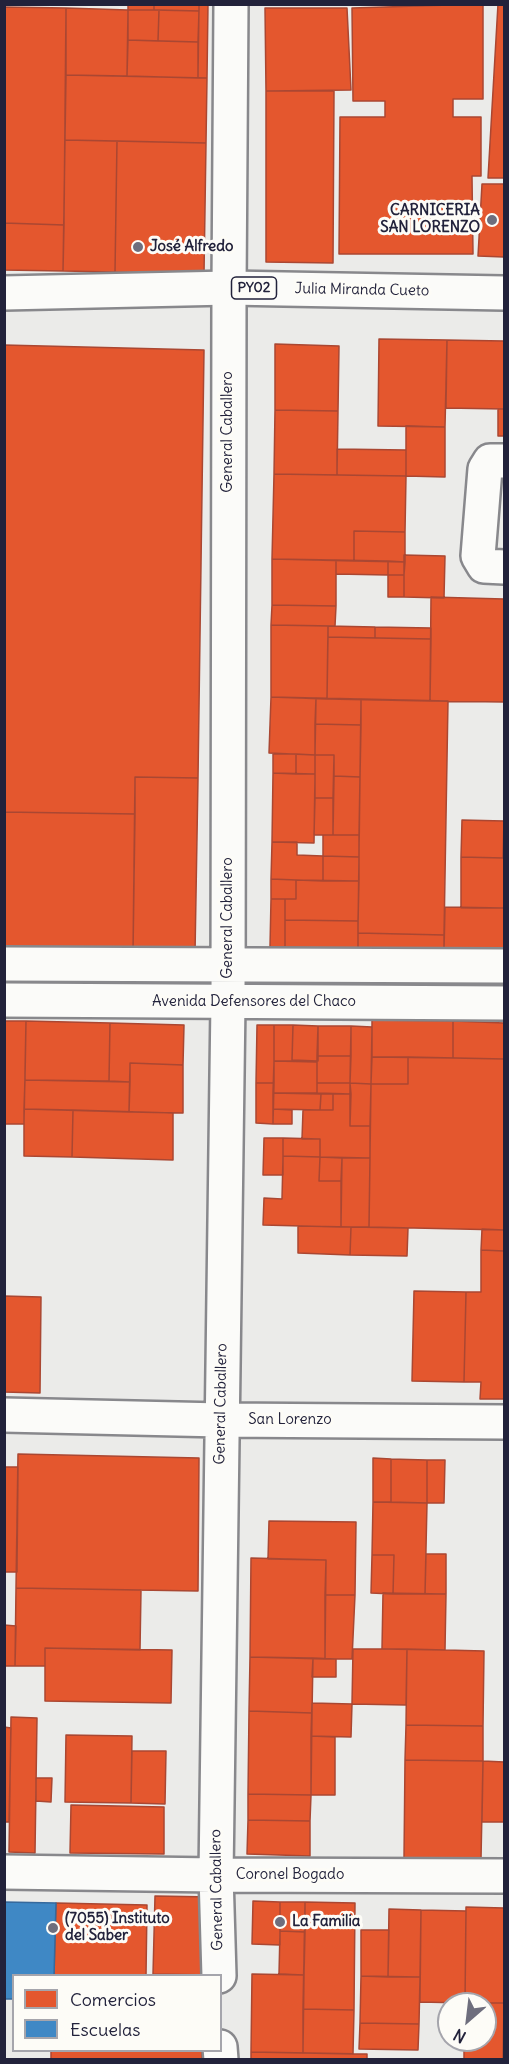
<!DOCTYPE html>
<meta charset="utf-8">
<style>
body{margin:0}
#map{position:relative;width:509px;height:2064px;overflow:hidden;background:#fcfbf8;font-family:Delius,sans-serif}
canvas{display:block}
.frame{position:absolute;inset:0;border:6px solid #22223b;pointer-events:none}
.legend{position:absolute;left:12px;top:1974px;width:210px;height:78px;box-sizing:border-box;background:#fdfcf7;border:2px solid #a5a5ac;margin:0;padding:8px 10px;list-style:none;font-size:18px;color:#22223b}
.legend li{display:flex;align-items:center;gap:12px;height:30px}
.legend b{width:30px;border:2px solid #a5a5ac}
.north{position:absolute;left:437px;top:1992px;width:60px;height:60px;box-sizing:border-box;background:#fdfcf7;border:2px solid #a5a5ac;border-radius:50%;rotate:208deg;font-size:16px;font-weight:700;line-height:24px;text-align:center;color:#22223b}
.north::after{content:'';display:block;margin:auto;width:21px;height:27px;background:#6e6e7d;clip-path:polygon(50% 0,100% 100%,50% 72%,0 100%)}
</style>
<div id="map">
<canvas width="509" height="2064"></canvas>
<div class="frame"></div>
<ul class="legend">
<li><b style="height:16px;background:#e4572e"></b>Comercios</li>
<li><b style="height:16px;background:#3f88c5"></b>Escuelas</li>
</ul>
<div class="north">N</div>
</div>
<script>
const context = document.querySelector('canvas').getContext('2d');
context.lineJoin = 'round';
function paint(path, color) { context.fillStyle = color; context.fill(path, 'evenodd'); }
function trace(path, color, width, dash) { context.strokeStyle = color; context.lineWidth = width; context.lineCap = dash ? 'butt' : 'round'; context.setLineDash(dash || []); context.stroke(path); }
function drawText(font, color, halo, rows, align = 'center') {
  context.font = font + ' Delius,sans-serif'; context.lineWidth = 6; context.setLineDash([]); context.textBaseline = 'middle'; context.strokeStyle = halo; context.fillStyle = color; for (const [text, x, y, turn = 0] of rows) {
    context.save(); context.translate(x, y); context.rotate((+turn || 0) * Math.PI / 180); context.textAlign = isNaN(turn) ? turn : align; if (halo) context.strokeText(text, 0, 0); context.fillText(text, 0, 0); context.restore();
  }
}
paint(new Path2D(`
 M5,5H504V2059L5,2060ZM14,1976H220V2050H14ZM449,2004H485V2040H449Z`), '#ebebe9');
const shops = new Path2D(`
 M128,4H154V10H128Z
 M154,4H199V11L154,10Z
 M199,4H208L207,78H198Z
 M483,4V99H453V117H481V176H472L473,254H339L340,117H385V101H353L352,8Z
 M498,4H504V178H488Z
 M4,7L66,8L64,225L4,223Z
 M66,8L128,10L127,76L66,75Z
 M265,8H347L351,90L266,91Z
 M128,10H159L158,41L128,40Z
 M159,10L199,11L198,42L158,41Z
 M128,40L198,42V78L127,76Z
 M66,75L207,78L206,143L65,140Z
 M266,91H334L333,263L266,262Z
 M65,140L117,141L115,272L63,271Z
 M117,141L206,143L204,274L115,272Z
 M482,184H504V257L478,256Z
 M4,223L64,225L63,271L4,270Z
 M379,339L447,340L445,427L378,426Z
 M447,340L504,341V409L446,408Z
 M275,344L339,346L338,411L275,410Z
 M4,345L204,350L198,778L135,777V814L4,812Z
 M498,409H504V436H498Z
 M275,410L338,411L337,475L274,474Z
 M406,426L445,427V477L406,476Z
 M337,449L406,450V476L337,475Z
 M274,474L406,476L405,532L354,531V561L272,559Z
 M354,531L405,532V562L354,561Z
 M404,555L445,556L444,598L404,597Z
 M272,559L336,560V606L272,605Z
 M336,560L388,561V575L336,574Z
 M388,561L405,562L404,575H388Z
 M388,575H404V597H388Z
 M431,597L504,599V702L430,701Z
 M272,605L336,606L335,626L271,625Z
 M271,625L328,626L327,699L271,697Z
 M328,626L375,627V638L328,637Z
 M375,627L431,628V639L375,638Z
 M328,637L431,639L430,701L327,699Z
 M271,697L316,698L315,755L269,753Z
 M316,698L361,699V725L315,724Z
 M361,699L448,701L444,935L358,933Z
 M315,724L361,725L360,777L334,776V755H315Z
 M273,754H296V774L273,773Z
 M296,754L315,755V774H296Z
 M315,755H334L333,798H315Z
 M273,773L315,774L314,843L272,842Z
 M334,776L360,777L359,835H333Z
 M135,777L198,778L195,954L133,953Z
 M315,798H333V835H314Z
 M4,812L135,814L133,953L4,950Z
 M462,820L504,821L503,858L461,857Z
 M323,835H359V857L323,856Z
 M272,842H297V855L323,856V881L271,879Z
 M323,856L359,857V881H323Z
 M461,857L504,858V908H461Z
 M271,879L296,880V899H271Z
 M296,880L359,881L358,921L285,920V899H296Z
 M271,899H285V947H270Z
 M445,907L504,908V952L444,951Z
 M285,920L358,921V949L285,947Z
 M358,933L444,935V951L358,949Z
 M372,1020L453,1021V1058L372,1057Z
 M4,1021H26L24,1124H4Z
 M26,1021L110,1023L109,1081L25,1080Z
 M453,1021L504,1023V1059L453,1058Z
 M110,1023L184,1025L183,1065L130,1063V1082L109,1081Z
 M257,1025H274V1083H256Z
 M274,1025H293L292,1061H274Z
 M293,1025L318,1026V1061L292,1060Z
 M318,1026H351V1056H317Z
 M351,1026L372,1027L371,1084L350,1083Z
 M317,1056H351L350,1083H317Z
 M372,1057H408V1084H371Z
 M408,1057L504,1059V1230L369,1227L371,1084H408Z
 M274,1061L317,1062V1093H273Z
 M130,1063L183,1065V1113L129,1112Z
 M25,1080L130,1082L129,1112L24,1109Z
 M256,1083H274L273,1124L256,1123Z
 M317,1083H350L351,1094L317,1093Z
 M350,1083L371,1084L370,1126H350Z
 M273,1093L321,1094L320,1110L273,1109Z
 M321,1094H333V1110H320Z
 M333,1094H351L350,1126H370V1158L320,1157V1139H302L303,1110H333Z
 M24,1109L73,1110L72,1157L24,1156Z
 M273,1109L292,1110V1124H273Z
 M73,1110L173,1113V1160L72,1157Z
 M264,1138H283V1175H263Z
 M283,1138L320,1139V1157L283,1156Z
 M283,1156L320,1157L319,1181H341V1227L263,1225L264,1198L282,1199Z
 M320,1157L342,1158L341,1181H319Z
 M342,1158H370L369,1227H341Z
 M298,1226L351,1227L350,1255L298,1253Z
 M351,1227L408,1228L407,1256L350,1255Z
 M482,1229L504,1230V1251L481,1250Z
 M481,1250L504,1251V1399H480L481,1382H464L466,1292H481Z
 M414,1291L466,1292L464,1382L412,1381Z
 M4,1296L41,1297L40,1393L4,1392Z
 M18,1454L199,1458L198,1591L16,1588Z
 M373,1458L391,1459V1502H373Z
 M391,1459L427,1460V1503L391,1502Z
 M427,1460H445L444,1503H427Z
 M4,1467H18L17,1572H4Z
 M373,1502L427,1503L425,1594H393L394,1555H372Z
 M269,1521L356,1522L355,1595H325L326,1560L268,1559Z
 M426,1554H446V1594H425Z
 M372,1555H394L393,1594L371,1593Z
 M251,1558L326,1560L325,1659L250,1657Z
 M16,1588L141,1590L140,1650L45,1648V1666H15Z
 M383,1593L446,1594L445,1650L382,1649Z
 M325,1595H355L352,1659H325Z
 M4,1625L16,1626L15,1666H4Z
 M45,1648L172,1650L171,1703L45,1701Z
 M353,1649H407L406,1705L352,1704Z
 M407,1649L484,1651L483,1726L406,1725Z
 M250,1657L313,1658L312,1713L249,1711Z
 M313,1658L336,1659V1677H312Z
 M312,1703L352,1704L351,1737L311,1736Z
 M249,1711L312,1713L311,1795L248,1794Z
 M11,1717L37,1718L35,1853L9,1852Z
 M406,1725L483,1726V1761L405,1760Z
 M4,1727L11,1728L9,1822H4Z
 M66,1735L132,1736L131,1803L65,1802Z
 M311,1736L335,1737V1795H311Z
 M132,1751H166L165,1804L131,1803Z
 M405,1760L483,1761L481,1859L404,1858Z
 M483,1761L504,1762V1822H482Z
 M36,1778H52L51,1802L36,1801Z
 M248,1794L311,1795L310,1821L248,1820Z
 M71,1805L164,1807V1854L70,1853Z
 M248,1820L310,1821V1856L247,1854Z
 M155,1896L212,1897L211,1975L153,1974Z
 M253,1901L280,1902V1945L252,1944Z
 M280,1902H305V1932L280,1931Z
 M305,1902L355,1903L354,2010L303,2009Z
 M56,1903L147,1905L146,1976H54Z
 M466,1907L504,1908V2003H465Z
 M389,1909L421,1910L420,1977H388Z
 M421,1910L466,1911L465,2003L420,2002Z
 M361,1930H389L388,1977L361,1976Z
 M280,1931L305,1932L304,1975L279,1974Z
 M252,1974L304,1975L303,2053L251,2052Z
 M361,1976L420,1977L419,2024L360,2023Z
 M465,2003H504L503,2060H464V2040H485V2004Z
 M303,2009L354,2010L353,2054L303,2053Z
 M360,2023L419,2024L418,2050L359,2049Z
 M51,2050H202V2060H51Z
 M251,2052L367,2054V2060H251Z`);
paint(shops, '#e4572e');
trace(shops, '#aa4732', 1.5);
const schools = new Path2D(`
 M4,1902L56,1903L54,1976H14V1999H4Z`);
paint(schools, '#3f88c5');
trace(schools, '#36699c', 1.5);
const minor = new Path2D(`
 M504,461H490L485,469L478,556L484,566L504,567
 M4,964L504,966
 M4,1000L504,1003
 M4,1415L221,1420L504,1422
 M4,1872L216,1875L504,1876
 M219,1976L216,1875L228,1002L229,288L231,4
 M220,2047L221,2060`);
const highway = new Path2D(`
 M4,293L229,288L504,293`);
trace(minor, '#88888c', 38);
trace(highway, '#88888c', 38);
trace(minor, '#fbfbf9', 33);
trace(highway, '#fbfbf9', 33);
for (const [x, y, r, color] of [
 [492,220,6,"#6e6e7d"],
 [138,247,6,"#6e6e7d"],
 [280,1922,6,"#6e6e7d"],
 [53,1928,6,"#6e6e7d"]
]) { const dot = new Path2D(); dot.arc(x, y, r, 0, 2 * Math.PI); context.fillStyle = color; context.fill(dot); trace(dot, '#fdfcf7', 2); }
for (const [x, y, w] of [
 [254,288,45]
]) { const box = new Path2D(); box.roundRect(x - w / 2, y - 11, w, 22, 4.5); context.fillStyle = '#fdfcf7'; context.fill(box); trace(box, '#22223b', 1.5); }
drawText('bold 14px', '#22223b', null, [
 ["PY02",254,288]
]);
drawText('bold 15px', '#22223b', '#fdfcf7', [
 ["CARNICERIA",480,211,"right"],
 ["SAN LORENZO",480,228,"right"],
 ["José Alfredo",150,247],
 ["(7055) Instituto",65,1919],
 ["del Saber",65,1936],
 ["La Familia",292,1922]
], 'left');
drawText('15px', '#22223b', '#fdfcf7', [
 ["Julia Miranda Cueto",362,290,1],
 ["General Caballero",228,432,-90],
 ["General Caballero",228,918,-90],
 ["Avenida Defensores del Chaco",254,1002],
 ["General Caballero",221,1404,-89],
 ["San Lorenzo",290,1420],
 ["Coronel Bogado",290,1875],
 ["General Caballero",217,1890,-91]
]);
</script>
